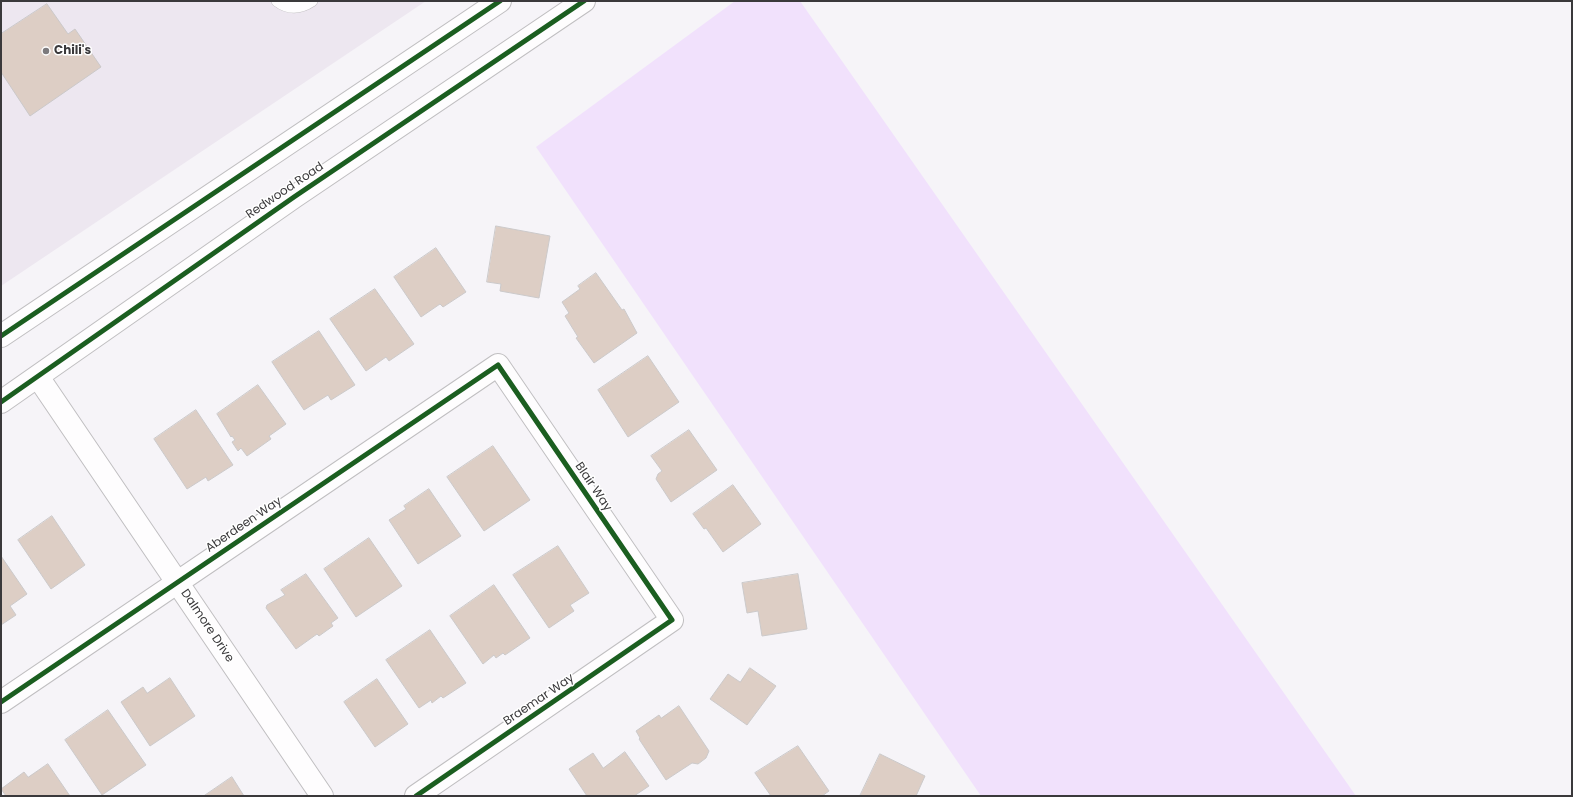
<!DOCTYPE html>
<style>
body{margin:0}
#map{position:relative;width:1573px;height:797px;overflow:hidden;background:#f6f4f8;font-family:Poppins,sans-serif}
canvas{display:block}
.frame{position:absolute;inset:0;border:2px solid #3a393b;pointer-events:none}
</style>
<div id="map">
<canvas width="1573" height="797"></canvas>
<div class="frame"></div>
</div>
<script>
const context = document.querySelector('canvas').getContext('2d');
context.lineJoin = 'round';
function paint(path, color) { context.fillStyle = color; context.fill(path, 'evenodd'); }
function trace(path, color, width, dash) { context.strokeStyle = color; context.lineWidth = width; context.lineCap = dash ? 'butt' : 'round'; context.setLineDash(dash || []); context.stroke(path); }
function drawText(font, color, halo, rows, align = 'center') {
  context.font = font + ' Poppins,sans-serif'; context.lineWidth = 3; context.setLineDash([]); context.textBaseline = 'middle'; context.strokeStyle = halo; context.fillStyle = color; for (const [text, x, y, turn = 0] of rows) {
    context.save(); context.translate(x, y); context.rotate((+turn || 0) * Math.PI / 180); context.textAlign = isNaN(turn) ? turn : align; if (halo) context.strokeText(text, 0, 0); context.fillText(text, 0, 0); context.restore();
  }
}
paint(new Path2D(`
 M1,1H426L1,286Z`), '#ede7f0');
paint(new Path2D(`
 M735,1H800L1356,796H981L536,147Z`), '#f1e1fc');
const building = new Path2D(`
 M47,4L68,34L75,29L101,67L30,116L1,72V34Z
 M496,226L550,236L539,298L500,291L501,284L487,282Z
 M436,248L466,292L443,307L440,304L421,317L394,277Z
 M596,273L622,310L624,309L637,333L594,363L576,338L578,337L565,316L569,313L562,302L580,289L578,286Z
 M375,289L414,344L389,361L386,357L366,371L330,319Z
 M319,331L355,385L331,400L328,395L304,410L272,362Z
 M648,356L679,402L628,437L598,390Z
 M258,385L286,424L269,436L271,439L247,456L241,448L238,451L232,442L235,440L232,436L231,437L217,414Z
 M196,410L233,465L208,481L206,477L187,489L154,439Z
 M689,430L717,470L671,502L656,479L658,474L662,471L651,456Z
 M493,446L530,500L484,531L447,477Z
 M733,485L761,524L723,552L706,528L704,529L693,514Z
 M429,489L461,536L418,564L389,520L406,509L404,506Z
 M52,516L85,565L51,589L18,540Z
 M369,538L402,586L356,617L324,569Z
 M558,546L589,593L570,605L574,611L549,628L513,575Z
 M1,556L27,594L10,606L16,615L1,625Z
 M306,574L338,618L331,623L333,626L319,636L317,634L296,649L266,608L267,605L285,595L281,590Z
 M798,574L807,629L762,636L758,611L747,613L742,583Z
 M494,585L530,638L505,655L503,653L496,658L494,655L483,664L450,616Z
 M430,630L466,683L443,698L441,696L432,703L431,700L419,708L386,660Z
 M750,668L776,686L747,725L710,699L728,674L740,682Z
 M170,678L195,716L150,746L121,702L143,687L147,693Z
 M377,679L408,724L375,747L344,702Z
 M679,706L709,751L706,758L698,764L692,763L666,780L639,739L640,738L636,731L659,715L661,718Z
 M108,710L146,765L102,795L65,740Z
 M798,746L829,791L822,796H771L755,773Z
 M625,752L649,786L634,796H587L569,769L593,753L603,768Z
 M880,754L925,776L916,796H860Z
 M48,764L70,796H6L1,789L24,772L28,777Z
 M232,777L244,796H204Z`);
paint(building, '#ddcec5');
trace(building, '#cbc9ca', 1);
const service = new Path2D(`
 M277,1C289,10 300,9 312,1`);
const minor = new Path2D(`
 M38,377L322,796
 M1,702L498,365L672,620L416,796`);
const primary = new Path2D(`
 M1,336L500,1
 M1,402L294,197L584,1`);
trace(service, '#c0bfc1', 12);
trace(minor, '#c0bfc1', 24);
trace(primary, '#c0bfc1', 24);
trace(service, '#fefdfe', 11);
trace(minor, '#fefdfe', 22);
trace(primary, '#fefdfe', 22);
trace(new Path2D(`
 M1,336L500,1
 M1,402L294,197L584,1
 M1,702L498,365L672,620L416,796`), '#1b5e20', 5);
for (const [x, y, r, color] of [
 [46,51,4,"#7c7a7d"]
]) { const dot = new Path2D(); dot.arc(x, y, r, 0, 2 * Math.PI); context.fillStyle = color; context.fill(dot); trace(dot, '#fff', 1.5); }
drawText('bold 12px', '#3a393b', '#fff', [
 ["Chili's",54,51]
], 'left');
drawText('12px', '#3a393b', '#fff', [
 ["Redwood Road",285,191,-34],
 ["Blair Way",593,487,56],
 ["Aberdeen Way",244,525,-34],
 ["Dalmore Drive",207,626,56],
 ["Braemar Way",539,700,-34]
]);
</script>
